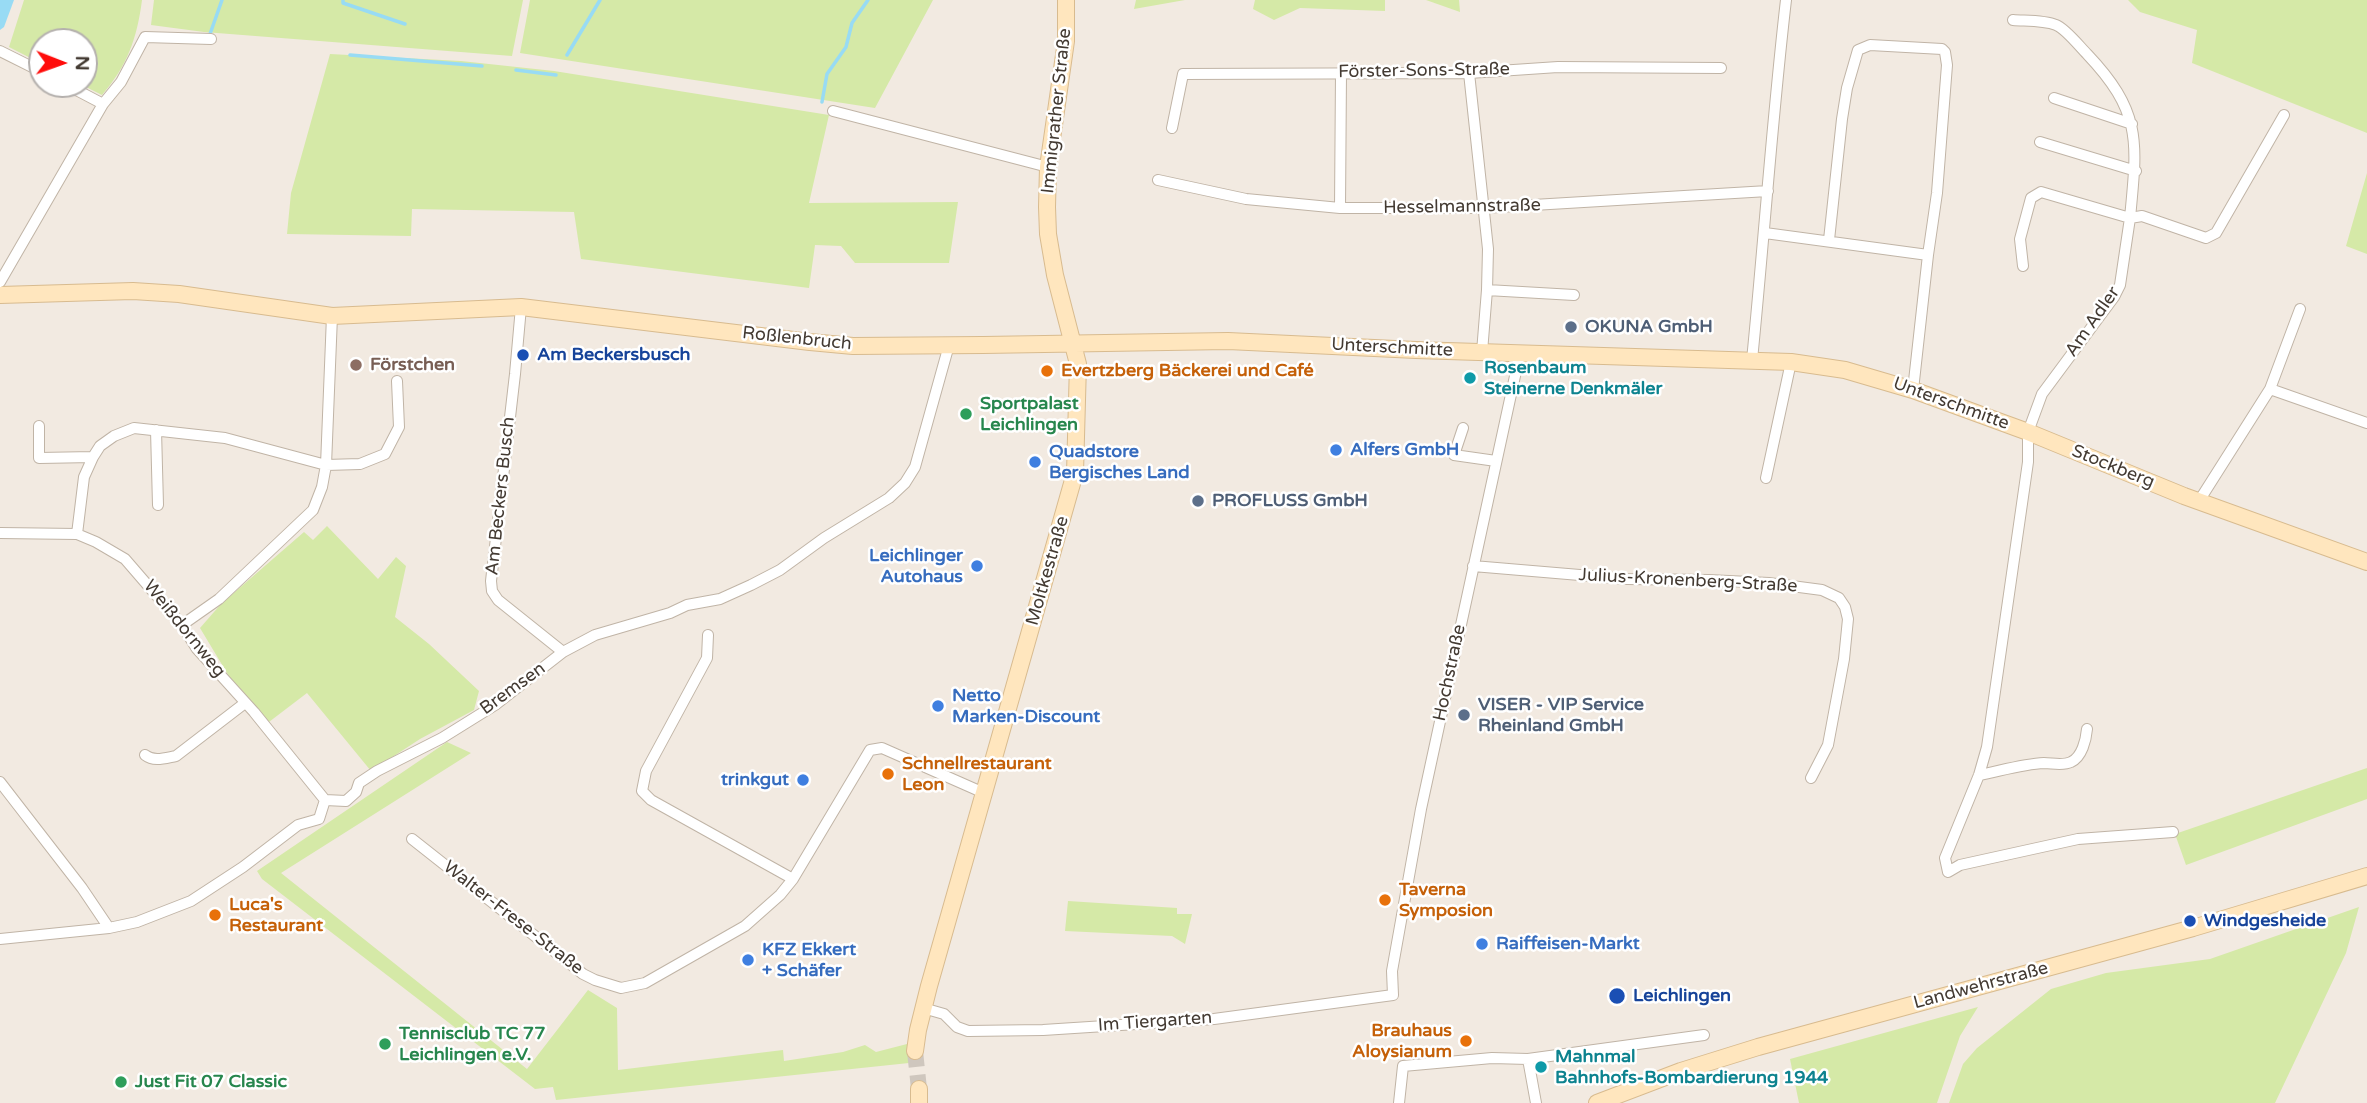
<!DOCTYPE html>
<meta charset="utf-8">
<style>
body{margin:0}
#map{position:relative;width:2367px;height:1103px;overflow:hidden;background:#f2eae1;font-family:"Varela Round",sans-serif}
canvas{display:block}
.north{position:absolute;left:28px;top:28px;width:70px;height:70px;box-sizing:border-box;background:#fff;border:2px solid #b4b0ad;border-radius:50%;rotate:91deg;font-size:19px;font-weight:700;line-height:28px;text-align:center;color:#433a32}
.north::after{content:'';display:block;margin:auto;width:24px;height:32px;background:#ff0d0b;clip-path:polygon(50% 0,100% 100%,50% 72%,0 100%)}
</style>
<div id="map">
<canvas width="2367" height="1103"></canvas>
<div class="north">N</div>
</div>
<script>
const context = document.querySelector('canvas').getContext('2d');
context.lineJoin = 'round';
function paint(path, color) { context.fillStyle = color; context.fill(path, 'evenodd'); }
function trace(path, color, width, dash) { context.strokeStyle = color; context.lineWidth = width; context.lineCap = dash ? 'butt' : 'round'; context.setLineDash(dash || []); context.stroke(path); }
function drawText(font, color, halo, rows, align = 'center') {
  context.font = font + ' "Varela Round",sans-serif'; context.lineWidth = 5; context.setLineDash([]); context.textBaseline = 'middle'; context.strokeStyle = halo; context.fillStyle = color; for (const [text, x, y, turn = 0] of rows) {
    context.save(); context.translate(x, y); context.rotate((+turn || 0) * Math.PI / 180); context.textAlign = isNaN(turn) ? turn : align; if (halo) context.strokeText(text, 0, 0); context.fillText(text, 0, 0); context.restore();
  }
}
paint(new Path2D(`
 M24,0H142C137,39 127,66 102,95L80,84H84V42H42V64L9,47Z
 M154,0H523L512,56L204,32L151,25Z
 M530,0H933L875,108L520,53Z
 M1136,0H1185L1134,9Z
 M1255,0H1385V11L1300,8L1274,20L1253,9Z
 M1426,0H1459L1460,12Z
 M2128,0H2367V133L2192,63L2197,30L2140,12Z
 M330,54L461,61L554,71L829,115L809,203L958,202L949,263H855L841,246L815,245L809,288L581,259L574,212L412,209L411,236L287,234L291,193Z
 M2367,173V254L2346,246Z
 M327,526L378,579L396,557L406,566L395,617L429,644L479,691L474,710L420,739L371,771L307,693L265,725L245,703L200,628L221,604L304,532L313,540Z
 M447,742L471,753L281,873L527,1069L588,990L617,1008L618,1070L783,1050L784,1061L843,1052L865,1045L876,1052L907,1044L909,1063L556,1100L553,1087L535,1089L262,879L257,871Z
 M2367,768V799L2186,865L2175,834Z
 M1068,901L1177,908V914H1192L1185,944L1172,936L1065,931Z
 M2359,907L2346,953L2275,1103H1949L1963,1064L1977,1048L2051,989L2106,973L2210,959Z
 M1978,1007L1960,1036L1937,1103H1799L1790,1059Z`), '#d5e9a7');
paint(new Path2D(`
 M0,0H14L4,27L0,30Z`), '#98dbf4');
trace(new Path2D(`
 M343,0V3L405,24
 M210,34L222,0
 M350,55L482,66
 M567,55L600,0
 M516,70L556,75
 M822,102L827,74L846,47L852,23L868,0`), '#98dbf4', 3.5);
trace(new Path2D(`
 M915,1051L919,1089`), '#cfc7be', 16, [16, 8]);
const street = new Path2D(`
 M2013,20C2026,21 2044,20 2056,25C2065,28 2080,47 2087,54C2143,113 2137,143 2130,218L2041,192L2031,198L2020,239L2023,266
 M0,51L42,72
 M1469,73L1488,249L1487,290L1482,352
 M2054,98L2132,124
 M103,104L121,82L145,37L211,39
 M833,111L1048,167
 M1172,128L1183,74L1469,73L1558,67L1721,68
 M2040,142L2136,171
 M1158,180L1246,199L1340,208H1483L1768,191
 M1340,208L1341,73
 M1765,233L1928,255
 M1829,240L1842,119L1847,88L1858,50L1870,45L1942,49L1945,52L1947,65L1937,193L1928,255L1913,390
 M0,282L103,104L65,84
 M1487,290L1574,295
 M521,307L515,374L491,581L492,591L498,600L563,652
 M1752,360C1764,240 1772,120 1786,0
 M2270,389L2367,423
 M39,426V458L93,457
 M1463,428L1454,455L1496,461
 M156,430L158,505
 M1766,478L1791,362
 M2199,501L2270,389L2300,309
 M0,533L77,534L96,542L125,559L182,625L197,649L254,712L325,800
 M77,534L84,477L93,457L100,446L114,436L134,428L225,438L326,465L360,464L385,454L399,427L397,381
 M1473,566L1627,579L1709,580L1769,583L1822,590L1839,598L1845,607L1848,619L1844,659L1828,745L1811,778
 M182,625L219,599L313,510L322,487L326,465L332,316
 M708,635L707,658L646,771L642,791L651,800L793,879
 M145,755C154,762 165,758 176,756L245,703
 M1979,775C2000,771 2023,764 2044,763C2052,763 2063,766 2071,762C2082,757 2086,740 2087,729
 M0,782L82,888L109,928
 M2173,832L2078,839L1960,865L1948,872L1945,858L1979,775L1987,747L2028,462V432L2042,394L2114,297L2120,285L2130,218L2142,216L2206,238L2216,233L2284,115
 M412,839L583,974L595,980L621,988L645,983L745,926L780,895L793,879L870,750L882,748L984,793
 M0,939L109,928L137,922L191,901L243,867L298,825L319,819L325,800L346,801L356,792L359,783L377,771L442,738L495,705L563,652L595,635L670,613L687,605L720,599L751,585L780,570L824,538L889,498L905,483L915,467L949,345
 M923,1008L944,1014L957,1027L968,1031L1043,1030L1214,1019L1393,995L1392,971L1421,809L1520,353
 M1528,1059L1536,1103
 M1403,1066L1492,1058L1528,1059L1704,1035
 M1399,1103L1403,1066`);
const secondary = new Path2D(`
 M0,295L133,291L179,294L332,316L521,307L810,342L853,346L983,345L1228,341L1416,350L1791,362L1845,370L1913,390L2028,432L2184,496L2367,562
 M915,1051L918,1030L929,986L1075,473L1078,364L1055,275L1048,234L1047,207L1048,167L1066,41V0
 M919,1103V1089
 M1597,1103L1681,1071L1758,1047L2193,928L2367,876`);
trace(street, '#c0b4a6', 12);
trace(secondary, '#d8bb8f', 18);
trace(street, '#fff', 10);
trace(secondary, '#ffe6be', 16);
for (const [x, y, r, color] of [
 [1571,327,7,"#5c6f8a"],
 [523,355,7,"#1a4fb4"],
 [356,365,7,"#8d6e63"],
 [1047,371,7,"#e8710a"],
 [1470,378,7,"#0f9aa8"],
 [966,414,7,"#2e9e5b"],
 [1336,450,7,"#3f7fe0"],
 [1035,462,7,"#3f7fe0"],
 [1198,501,7,"#5c6f8a"],
 [977,566,7,"#3f7fe0"],
 [938,706,7,"#3f7fe0"],
 [1464,715,7,"#5c6f8a"],
 [888,774,7,"#e8710a"],
 [803,780,7,"#3f7fe0"],
 [1385,900,7,"#e8710a"],
 [215,915,7,"#e8710a"],
 [2190,921,7,"#1a4fb4"],
 [1482,944,7,"#3f7fe0"],
 [748,960,7,"#3f7fe0"],
 [1617,996,9,"#1a4fb4"],
 [1466,1041,7,"#e8710a"],
 [385,1044,7,"#2e9e5b"],
 [1541,1067,7,"#0f9aa8"],
 [121,1082,7,"#2e9e5b"]
]) { const dot = new Path2D(); dot.arc(x, y, r, 0, 2 * Math.PI); context.fillStyle = color; context.fill(dot); trace(dot, '#fff', 2.5); }
drawText('18px', '#433a32', '#fff', [
 ["Förster-Sons-Straße",1424,71,-1],
 ["Immigrather Straße",1057,111,-84],
 ["Hesselmannstraße",1462,207,-1],
 ["Am Adler",2093,322,-55],
 ["Roßlenbruch",797,339,6],
 ["Unterschmitte",1392,348,3],
 ["Unterschmitte",1951,404,20],
 ["Stockberg",2113,467,22],
 ["Am Beckers Busch",501,496,-84],
 ["Moltkestraße",1048,571,-74],
 ["Julius-Kronenberg-Straße",1688,581,3],
 ["Weißdornweg",184,629,51],
 ["Hochstraße",1450,673,-78],
 ["Bremsen",513,689,-36],
 ["Walter-Frese-Straße",513,918,38],
 ["Landwehrstraße",1981,986,-15],
 ["Im Tiergarten",1155,1022,-4]
]);
drawText('bold 18px', '#4e5e75', '#fff', [
 ["OKUNA GmbH",1585,327],
 ["PROFLUSS GmbH",1212,501],
 ["VISER - VIP Service",1478,705],
 ["Rheinland GmbH",1478,726]
], 'left');
drawText('bold 18px', '#164399', '#fff', [
 ["Am Beckersbusch",537,355],
 ["Windgesheide",2204,921],
 ["Leichlingen",1633,996]
], 'left');
drawText('bold 18px', '#785e54', '#fff', [
 ["Förstchen",370,365]
], 'left');
drawText('bold 18px', '#0d838f', '#fff', [
 ["Rosenbaum",1484,368],
 ["Steinerne Denkmäler",1484,389],
 ["Mahnmal",1555,1057],
 ["Bahnhofs-Bombardierung 1944",1555,1078]
], 'left');
drawText('bold 18px', '#c56008', '#fff', [
 ["Evertzberg Bäckerei und Café",1061,371],
 ["Schnellrestaurant",902,764],
 ["Leon",902,785],
 ["Taverna",1399,890],
 ["Symposion",1399,911],
 ["Luca's",229,905],
 ["Restaurant",229,926],
 ["Brauhaus",1452,1031,"right"],
 ["Aloysianum",1452,1052,"right"]
], 'left');
drawText('bold 18px', '#27864d', '#fff', [
 ["Sportpalast",980,404],
 ["Leichlingen",980,425],
 ["Tennisclub TC 77",399,1034],
 ["Leichlingen e.V.",399,1055],
 ["Just Fit 07 Classic",135,1082]
], 'left');
drawText('bold 18px', '#366cbe', '#fff', [
 ["Alfers GmbH",1350,450],
 ["Quadstore",1049,452],
 ["Bergisches Land",1049,473],
 ["Leichlinger",963,556,"right"],
 ["Autohaus",963,577,"right"],
 ["Netto",952,696],
 ["Marken-Discount",952,717],
 ["trinkgut",789,780,"right"],
 ["Raiffeisen-Markt",1496,944],
 ["KFZ Ekkert",762,950],
 ["+ Schäfer",762,971]
], 'left');
</script>
